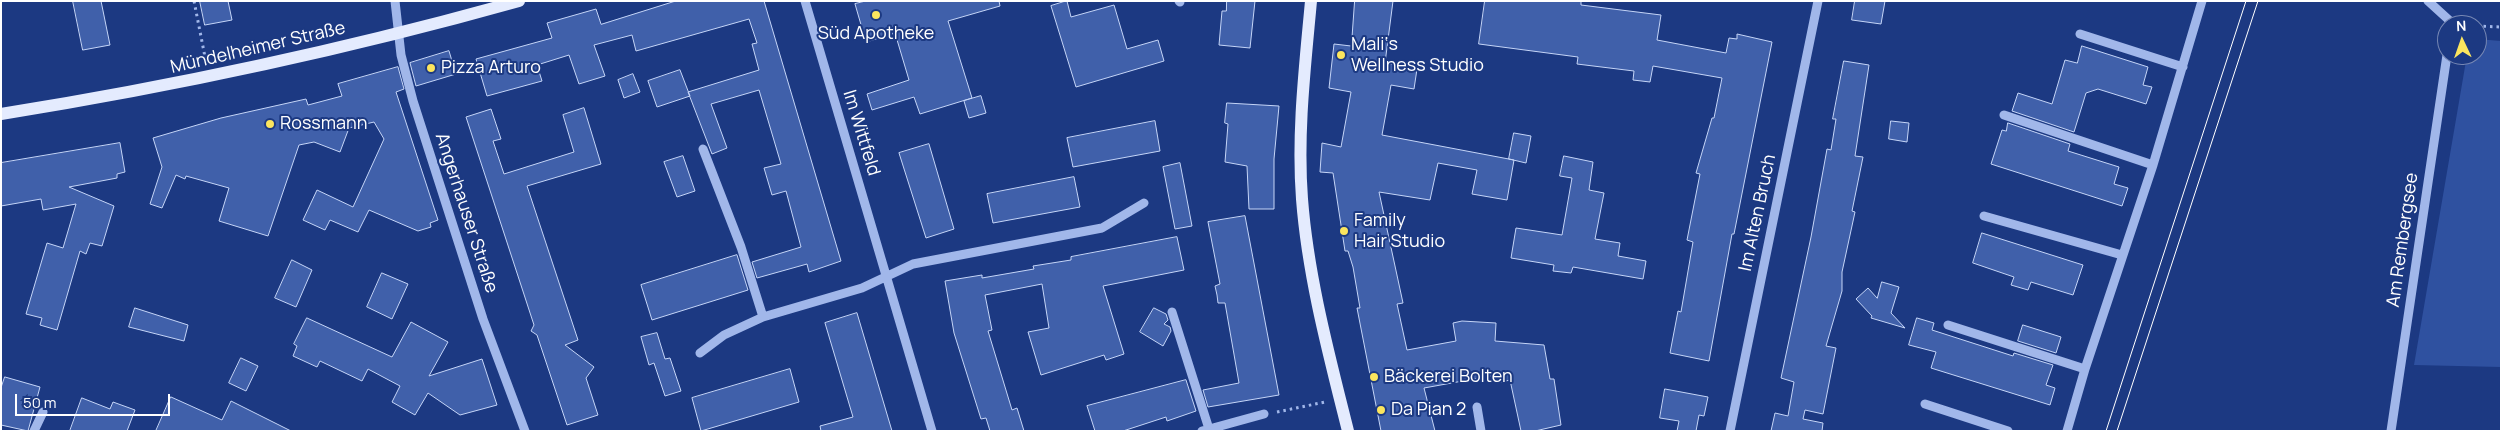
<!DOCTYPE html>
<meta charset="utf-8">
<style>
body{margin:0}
#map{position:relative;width:2502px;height:432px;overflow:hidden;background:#1c3982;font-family:Manrope,sans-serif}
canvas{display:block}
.frame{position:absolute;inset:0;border:2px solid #fff;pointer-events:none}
.north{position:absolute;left:2437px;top:15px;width:50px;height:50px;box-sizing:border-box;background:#1c3982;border:1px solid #7788b4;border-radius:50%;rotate:357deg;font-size:14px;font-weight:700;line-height:20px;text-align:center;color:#fff}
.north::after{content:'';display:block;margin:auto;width:18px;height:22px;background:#fbe55e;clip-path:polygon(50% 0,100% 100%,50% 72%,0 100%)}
.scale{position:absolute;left:15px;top:394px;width:155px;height:22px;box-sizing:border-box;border:2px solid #fff;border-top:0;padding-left:6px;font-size:15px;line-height:18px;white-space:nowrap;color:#fff;-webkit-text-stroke:4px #1c3982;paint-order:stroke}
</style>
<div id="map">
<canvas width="2502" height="432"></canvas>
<div class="frame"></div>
<div class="north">N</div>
<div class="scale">50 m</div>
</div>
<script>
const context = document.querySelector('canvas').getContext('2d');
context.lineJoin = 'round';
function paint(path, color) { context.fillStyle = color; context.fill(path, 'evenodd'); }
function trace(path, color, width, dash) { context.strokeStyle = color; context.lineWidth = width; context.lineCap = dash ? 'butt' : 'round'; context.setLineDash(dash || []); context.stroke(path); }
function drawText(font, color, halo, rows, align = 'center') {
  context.font = font + ' Manrope,sans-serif'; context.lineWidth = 4; context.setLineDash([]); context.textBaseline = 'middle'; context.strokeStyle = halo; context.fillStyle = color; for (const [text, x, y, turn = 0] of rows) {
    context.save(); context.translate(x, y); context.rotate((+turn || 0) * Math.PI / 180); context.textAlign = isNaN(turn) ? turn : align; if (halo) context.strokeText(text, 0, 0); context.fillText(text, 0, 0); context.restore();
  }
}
paint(new Path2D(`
 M2477,39L2501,41V367L2414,365L2467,55H2477Z`), '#2f51a0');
const building = new Path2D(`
 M73,1H101L110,45L83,50Z
 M200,1H228L232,20L205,25Z
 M676,1H764L841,261L809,272L807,264L757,278L752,262L801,247L786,191L772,195L764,168L781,164L759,90L711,104L727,148L712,154L688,92L759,70L752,44L757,43L749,19L636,51L632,35L594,45L605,76L579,84L569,55L537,65L542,81L487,96L476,59L552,38L547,23L596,9L601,24Z
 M866,1H999L1000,6L948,21L972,98L920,114L914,97L872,110L867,94L909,80L895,33L866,42L855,4Z
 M1067,1L1071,17L1114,5L1127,49L1158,40L1164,61L1076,87L1051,6Z
 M1227,1H1255L1250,48L1219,45L1222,11H1226Z
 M1355,1H1393L1385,63L1417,69L1414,89L1391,85L1382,135L1514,160L1507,200L1472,194L1477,170L1438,163L1430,200L1379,192L1403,303L1397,304L1407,350L1456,341L1453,323L1462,321L1496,323L1495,341L1544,345L1550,379H1554L1561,425L1535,431H1521L1510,380L1497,383L1496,375L1424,388L1435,431H1381L1357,308H1360L1353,267L1348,251H1345L1333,173L1320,172L1322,143L1341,147L1351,92L1329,88L1334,44L1351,46Z
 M1485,1H1581V5L1661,15L1657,40L1726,53L1729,38L1737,39V34L1772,42L1734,234H1732L1709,361L1670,353L1678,311L1681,312L1693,242L1687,240L1700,174L1696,173L1712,118H1714L1722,78L1653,66L1650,82L1633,80L1634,71L1577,64L1578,57L1479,44Z
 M1855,1H1885L1881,24L1852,20Z
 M2082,46L2148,67L2143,85L2152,87L2146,104L2098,89L2086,93L2074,132L2012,111L2018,93L2052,104L2065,60L2077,63Z
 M449,51L456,74L416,86L410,63Z
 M1844,61L1869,65L1855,156L1863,157L1852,211L1855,212L1842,272V291L1826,346L1836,348L1823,414L1805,410L1803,419L1823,423L1822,431H1771L1775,413L1788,416L1794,382L1781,378L1811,237L1827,149L1831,150L1836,119H1833Z
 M398,67L404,89L396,92L438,220L430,223L431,227L418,231L369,210L358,232L330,220L325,230L303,220L317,190L353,207L384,139L374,122L349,128L340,152L314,142L299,145L268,236L219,221L229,188L186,176L185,179L176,175L162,208L150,204L162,167L153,138L221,118L306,99L308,105L342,96L338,84Z
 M680,70L690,96L657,107L648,81Z
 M633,74L640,92L624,98L618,80Z
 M981,96L986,113L969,118L964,101Z
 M1227,103L1279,106L1274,159V209H1249L1247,166L1225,162L1228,124L1225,123Z
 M584,108L601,164L527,186L578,340L565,345L594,367L586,378L598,415L567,425L537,335L531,331L534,325L466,117L491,109L501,139L493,141L504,174L574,152L563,115Z
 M1155,121L1160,151L1073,167L1067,138Z
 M1891,121L1909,123L1907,142L1889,139Z
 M2008,123L2070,144L2068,151L2119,167L2114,184L2128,188L2122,206L1991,164L2002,130L2006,131Z
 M1514,133L1531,136L1526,163L1509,159Z
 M120,143L125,172L117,174V178L69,187L114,206L102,246L90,243L86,254L80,251L57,330L40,325L42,318L26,314L47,243L63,248L76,204L43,210L41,199L1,206V163Z
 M929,144L954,229L926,238L899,153Z
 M683,156L695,191L677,197L664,162Z
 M1564,156L1593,162L1589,190L1604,193L1595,239L1620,243L1618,256L1646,261L1643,279L1573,267L1571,273L1553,271L1554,265L1511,258L1516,228L1562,235L1572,178L1560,176Z
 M1180,163L1192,226L1175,229L1163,167Z
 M1074,177L1080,207L993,223L987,194Z
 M1245,216L1279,395L1208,407L1203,390L1239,383L1225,303H1218L1217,295L1215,286L1220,284L1208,222Z
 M1982,233L2083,265L2073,295L2031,282L2028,290L2011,285L2014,277L1973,263Z
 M1177,237L1184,270L1103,286L1124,354L1106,360L1104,355L1041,375L1028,332L1049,328L1042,284L985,295L992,330L988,331L1012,410L1017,408L1024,431H990L986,418L981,419L954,333L945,281L982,275V278L1034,269L1033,266L1071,260V257Z
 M737,255L748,290L652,320L641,285Z
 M292,260L312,270L296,307L275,298Z
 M382,273L408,284L392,319L367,307Z
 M1882,282L1899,287L1891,313L1905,328L1871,318L1872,316L1856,299L1868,288L1877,298Z
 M135,308L188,325L184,341L129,327Z
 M1154,308L1166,314L1168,320L1164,324L1170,327L1171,331L1163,346L1140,332Z
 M857,313L892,431H821L820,426L853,417L825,323Z
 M307,318L392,357L411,322L448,342L429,376L482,359L497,405L460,415L428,393L415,415L392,402L400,386L368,369L362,381L320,361L317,367L293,356L297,346L294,344Z
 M1917,318L1934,323L1932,330L2013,356L2014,353L2053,365L2046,385L2055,388L2050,405L1931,368L1936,352L1909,345Z
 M2023,325L2061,337L2056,353L2018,341Z
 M657,333L665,359L670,358L681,391L665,396L654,363L649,365L641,337Z
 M241,358L258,366L246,391L229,383Z
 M790,369L799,402L701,431L692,398Z
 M5,377L40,387L28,431L1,425V388Z
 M1186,380L1196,411L1167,421L1166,417L1123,431H1095L1087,406Z
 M1665,389L1708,397L1704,416L1699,415L1696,431H1677L1679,421L1660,418Z
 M171,397L222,420L231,401L291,431H156Z
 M82,398L110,409L113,402L135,410L127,431H70Z`);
paint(building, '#4060aa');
trace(building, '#c5d5f7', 1);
trace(new Path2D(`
 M194,1L206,62
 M2477,26L2501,27
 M1277,412L1325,402`), '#a1b7ea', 3, [2.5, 4]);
trace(new Path2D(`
 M395,1L401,55L413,101L483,319L525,431
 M805,1L932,431
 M1179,1L1180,2
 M2428,1L2450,21L2451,25
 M2080,34L2183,67
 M2004,115L2153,165
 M703,149L741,247L763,317
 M1984,216L2122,255
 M1172,312L1209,429
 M1948,325L2085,369
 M700,353L724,335L763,317L862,288L913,264L1102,228L1144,203
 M1925,404L2008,431
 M1477,407L1481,431
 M34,431L43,412
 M1202,431L1264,414
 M1730,431L1818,1
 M2067,431L2085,369L2153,165L2202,1
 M2391,431L2447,55`), '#a1b7ea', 9);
trace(new Path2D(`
 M1311,1C1305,67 1297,133 1302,199C1308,277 1329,355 1348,431
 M1,114C176,86 348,49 519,1`), '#e4ebfe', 12);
trace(new Path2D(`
 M2106,431L2246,1
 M2117,431L2258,1`), '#fff', 1);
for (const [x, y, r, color] of [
 [876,15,5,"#fbe55e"],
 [1341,55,5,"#fbe55e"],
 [431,68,5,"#fbe55e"],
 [270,124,5,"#fbe55e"],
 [1344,231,5,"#fbe55e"],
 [1374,377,5,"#fbe55e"],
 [1381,410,5,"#fbe55e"]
]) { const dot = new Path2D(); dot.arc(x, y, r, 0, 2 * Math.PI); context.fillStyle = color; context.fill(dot); trace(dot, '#1c3982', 2); }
drawText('18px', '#fff', '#1c3982', [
 ["Süd Apotheke",876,34,"center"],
 ["Mali‘s",1351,45],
 ["Wellness Studio",1351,66],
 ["Pizza Arturo",441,68],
 ["Rossmann",280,124],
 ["Family",1354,221],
 ["Hair Studio",1354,242],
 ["Bäckerei Bolten",1384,377],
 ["Da Pian 2",1391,410]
], 'left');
drawText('18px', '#fff', '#1c3982', [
 ["Mündelheimer Straße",258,48,-13],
 ["Im Wittfeld",861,133,73],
 ["Angerhauser Straße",466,213,72],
 ["Im Alten Bruch",1758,213,-78],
 ["Am Rembergsee",2403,240,-82]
]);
</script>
